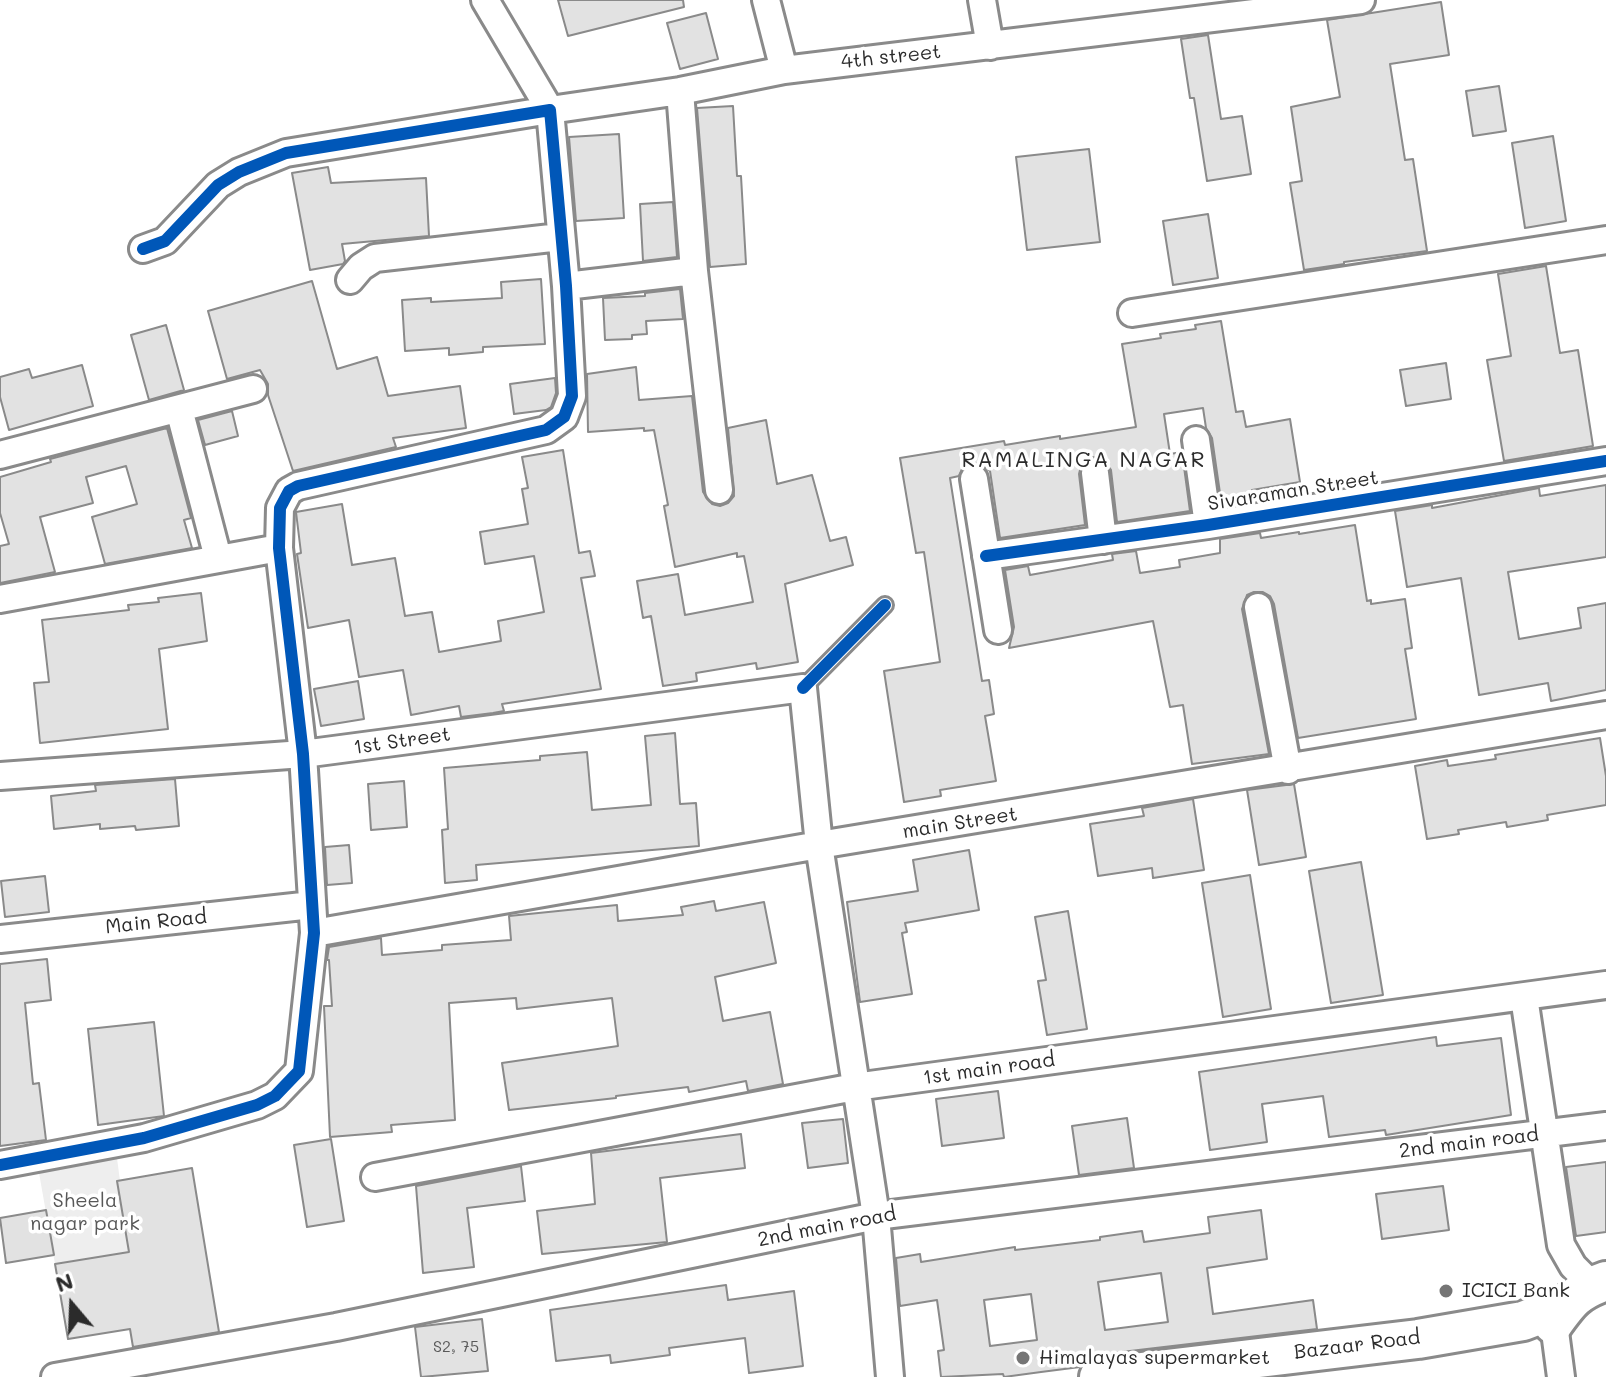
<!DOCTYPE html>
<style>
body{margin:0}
#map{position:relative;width:1606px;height:1377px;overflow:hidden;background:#fff;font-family:Mali,sans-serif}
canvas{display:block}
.north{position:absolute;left:32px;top:1265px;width:80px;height:80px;-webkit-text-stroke:6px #fff;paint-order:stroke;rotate:341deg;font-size:22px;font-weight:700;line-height:32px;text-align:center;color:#2b2b2b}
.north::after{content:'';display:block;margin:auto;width:28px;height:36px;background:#2b2b2b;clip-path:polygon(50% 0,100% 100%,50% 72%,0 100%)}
</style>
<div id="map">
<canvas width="1606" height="1377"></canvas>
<div class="north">N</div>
</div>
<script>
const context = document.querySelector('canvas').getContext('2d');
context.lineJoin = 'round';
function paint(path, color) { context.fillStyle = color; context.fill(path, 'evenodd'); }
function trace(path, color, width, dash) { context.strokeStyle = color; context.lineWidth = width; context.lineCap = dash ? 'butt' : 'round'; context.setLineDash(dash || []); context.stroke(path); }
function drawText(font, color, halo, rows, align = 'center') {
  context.font = font + ' Mali,sans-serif'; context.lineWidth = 7; context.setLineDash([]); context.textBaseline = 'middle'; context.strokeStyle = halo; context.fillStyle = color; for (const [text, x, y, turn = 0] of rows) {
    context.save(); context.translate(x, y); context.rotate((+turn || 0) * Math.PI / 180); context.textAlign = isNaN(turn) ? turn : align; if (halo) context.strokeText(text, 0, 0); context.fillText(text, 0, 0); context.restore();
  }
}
paint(new Path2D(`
 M117,1158L130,1258L55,1264L38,1167Z`), '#eee');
const building = new Path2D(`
 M558,0H683L684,7L568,36Z
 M1441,2L1449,55L1390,64L1405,160L1413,159L1427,251L1344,262V264L1304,270L1290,183L1302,181L1291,107L1340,97L1327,20Z
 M706,13L718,59L680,69L667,23Z
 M1208,35L1221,119L1242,116L1251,174L1207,181L1194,98H1190L1181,39Z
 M1499,86L1506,131L1473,136L1466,91Z
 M733,106L737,176H741L746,264L710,267L697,108Z
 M619,134L624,218L576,221L569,137Z
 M1553,136L1566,221L1525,228L1512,143Z
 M1089,149L1100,242L1027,250L1016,157Z
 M328,167L331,183L426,178L429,236L342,244L345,261L343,264L310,270L292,173Z
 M673,202L677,257L643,261L640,204Z
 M1208,214L1218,278L1173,285L1163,221Z
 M1546,266L1560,353L1578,350L1593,446L1504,461L1487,360L1511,356L1498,274Z
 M541,279L545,344L483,347V352L449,355V348L405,351L402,300L431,298V302L502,298L501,282Z
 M312,281L337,369L377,357L388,396L460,386L466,428L393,438L396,447L293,471L268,395V384L260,370L227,379L208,311Z
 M680,289L683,319L646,321L647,334L632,335V339L605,340L603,298L645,296V293Z
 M1221,321L1236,412L1243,411L1246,427L1290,419L1300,482L1252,490L1254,501L1222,507L1212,438L1206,428L1203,408L1164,414L1170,454L1182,452L1190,511L1117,522L1111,470L1102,459L1092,457L1081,466L1079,474L1085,525L1000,538L990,471L980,464L971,463L963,467L959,476L950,478L982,681L989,680L994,714L985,716L996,781L940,790L941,796L904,802L884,671L940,662L924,552L916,553L900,458L1004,441L1005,445L1060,436V439L1136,427L1122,344L1161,338L1160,334L1196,329L1195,325Z
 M166,325L184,390L149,400L131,335Z
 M1446,363L1451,399L1406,406L1400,370Z
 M82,365L93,406L9,430L0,397V377L29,369L32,378Z
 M636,367L639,400L692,396L703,492L712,504L720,506L728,503L734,496L728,428L766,420L777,484L812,475L830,541L846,537L853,565L785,584L798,662L757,669L756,663L696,673L697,681L663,686L651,616L643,618L637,581L678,574L685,615L753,602L744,556L737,557V553L675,567L664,506L668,505L654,430L644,431V428L588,432L587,374Z
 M555,378L556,393L551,407L546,410L514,414L510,384Z
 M232,411L238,436L205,445L198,420Z
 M167,428L191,518L184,520L192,548L105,564L92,517L137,504L126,466L86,477L93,503L40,517L55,572L0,583V546L9,544L0,513V477L51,462L50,459Z
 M563,450L579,553L590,551L595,576L581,578L601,689L502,704L504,711L493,713L461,717L459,706L411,715L403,670L359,677L349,620L308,628L297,554L301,553L296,512L342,504L352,565L395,558L405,616L432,612L439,652L501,641L498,621L544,612L534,556L485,564L480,532L528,524L522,489L528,488L522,457Z
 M1606,485V557L1508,572L1519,639L1581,628L1578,608L1606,603V690L1551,701L1548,683L1479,695L1461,578L1407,587L1395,511L1432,505V508L1539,488L1540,496Z
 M1355,525L1367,601L1371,600V604L1405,599L1412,648L1405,649L1416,719L1298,738L1274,604L1270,596L1263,592H1254L1247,595L1242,609L1269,754L1192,764L1183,705L1170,707L1153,621L1009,648L1014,627L1005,570L1028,566L1030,575L1113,560L1112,554L1136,551L1140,573L1180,567L1179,560L1220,553V539L1260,533L1261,538L1299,532V534Z
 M201,593L207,641L159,649L168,729L40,743L34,683L49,682L42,620L129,610L128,605L159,602L158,598Z
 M358,681L364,719L321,726L314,689Z
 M675,733L680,804L696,803L699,846L476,865L477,880L445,883L442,830L448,829L444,768L540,760V756L587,752L592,810L651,805L645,736Z
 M1600,738L1606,776V805L1547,815L1548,820L1507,827L1506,822L1458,830L1459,834L1427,839L1415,766L1447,760L1448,766L1496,759L1495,755Z
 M175,779L179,826L136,830L135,826L100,829V824L54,829L51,796L96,791L95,785Z
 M404,781L407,827L371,830L368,784Z
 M1294,784L1306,857L1259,865L1247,790Z
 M1193,799L1204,870L1153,878L1152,868L1098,876L1090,824L1144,816L1142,808Z
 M349,845L352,883L327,885L325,847Z
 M969,850L979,910L905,923L907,932L902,933L912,994L860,1002L847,902L918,891L913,860Z
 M1361,862L1383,995L1331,1003L1309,871Z
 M1250,875L1271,1009L1223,1017L1202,883Z
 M45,876L49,912L5,917L1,881Z
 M714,901L716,911L764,902L776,963L715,977L723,1021L770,1012L783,1084L748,1091L746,1081L689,1092L688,1087L616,1096V1098L509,1110L502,1063L618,1046L612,998L517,1009L516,998L449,1003L455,1120L391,1125L392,1132L330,1137L324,1006H332L329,960H327L329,947L381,938L382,955L442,950V945L511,940L509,916L617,905L618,921L683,915L681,907Z
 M1068,911L1087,1029L1047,1035L1038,981L1046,980L1035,917Z
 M47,959L51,1000L25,1003L33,1084L39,1083L46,1140L0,1146V964Z
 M154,1022L164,1116L98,1125L88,1029Z
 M1436,1037L1437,1046L1501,1038L1511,1115L1386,1135L1385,1130L1329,1137L1323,1096L1262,1104L1267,1142L1210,1150L1199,1072Z
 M998,1091L1004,1138L942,1146L936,1099Z
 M1127,1118L1134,1168L1079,1175L1072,1126Z
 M843,1119L848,1163L808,1168L802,1123Z
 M741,1134L745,1168L660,1178L667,1242L542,1254L537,1211L595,1204L591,1153Z
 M331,1139L344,1221L307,1227L294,1145Z
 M1606,1162V1232L1576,1236L1566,1167Z
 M521,1166L525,1201L467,1208L474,1267L423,1273L416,1186Z
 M192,1168L219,1332L133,1347L130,1329L68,1339L55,1264L129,1252L117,1181Z
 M1443,1186L1449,1230L1382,1239L1376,1194Z
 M46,1210L54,1255L6,1263L0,1218Z
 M1261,1210L1267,1259L1207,1268L1213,1314L1313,1300L1317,1329L1096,1355L1086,1359L1080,1367L1041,1372L1004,1377L1003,1374L941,1377L938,1351L944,1350L937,1300L900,1306L896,1258L920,1254L921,1262L1015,1247V1250L1100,1240V1237L1142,1231L1144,1242L1210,1233L1208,1217ZM1161,1273L1168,1322L1105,1330L1098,1282ZM1031,1294L1037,1340L990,1346L984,1300Z
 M726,1285L728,1300L794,1291L803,1366L749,1373L745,1338L669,1348L670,1355L611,1363L610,1355L556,1361L550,1310Z
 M482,1319L488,1371L421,1377L415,1327Z`);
paint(building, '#e2e2e2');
trace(building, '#8a8a8a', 2);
const lane = new Path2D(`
 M803,688L885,605`);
const street = new Path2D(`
 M485,0L550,110L680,91L784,70L1361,0
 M766,0L784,70
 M982,0L990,46
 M680,91L694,271L719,490
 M350,280L361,267L375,258L560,237
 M566,286L694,271
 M1132,313L1606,240
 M179,409L218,558
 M1196,440L1208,525
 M0,455L253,389
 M1095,473L1103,540
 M974,479L998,630
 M986,556L1208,525L1606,461
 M0,599L279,548
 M1258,607L1288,770
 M0,776L303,754L803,688L819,845L876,1216L890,1377
 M314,933L819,845L1606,715
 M0,939L312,905
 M1524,997L1561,1245L1573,1266L1593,1286
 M0,1165L144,1138L257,1105L275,1096L299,1071L314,933L303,754L279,548L280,508L289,491L298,486L546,430L564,417L572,396L566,286L550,110L286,153L239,172L218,185L165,241L143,249
 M375,1177L855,1087L1606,985
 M1554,1324L1561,1377
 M55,1377L336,1327L876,1216L1606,1126`);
const secondary = new Path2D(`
 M1553,1324C1570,1300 1577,1291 1606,1281
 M1099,1377L1418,1339L1523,1321L1565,1305`);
trace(lane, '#8a8a8a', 20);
trace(street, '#8a8a8a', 32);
trace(secondary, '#8a8a8a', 44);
trace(lane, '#fff', 14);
trace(street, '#fff', 26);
trace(secondary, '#fff', 38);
trace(new Path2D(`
 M986,556L1208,525L1606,461
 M803,688L885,605
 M0,1165L144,1138L257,1105L275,1096L299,1071L314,933L303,754L279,548L280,508L289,491L298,486L546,430L564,417L572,396L566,286L550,110L286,153L239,172L218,185L165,241L143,249`), '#0057b8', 12);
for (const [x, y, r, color] of [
 [1446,1291,8,"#757575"],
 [1023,1358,8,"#757575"]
]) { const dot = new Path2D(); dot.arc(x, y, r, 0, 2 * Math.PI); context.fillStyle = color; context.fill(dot); trace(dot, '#fff', 3); }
drawText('16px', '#595959', null, [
 ["S2, 75",456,1347]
]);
drawText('20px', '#2b2b2b', '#fff', [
 ["4th street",891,57,-6],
 ["Sivaraman Street",1293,491,-9],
 ["1st Street",402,741,-8],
 ["main Street",960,823,-9],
 ["Main Road",156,922,-6],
 ["1st main road",989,1069,-8],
 ["2nd main road",1469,1143,-7],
 ["2nd main road",827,1227,-11],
 ["Bazaar Road",1357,1345,-7]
]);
drawText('20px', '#585858', '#fff', [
 ["Sheela",85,1201],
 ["nagar park",85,1224]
]);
drawText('20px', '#2b2b2b', '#fff', [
 ["ICICI Bank",1462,1291],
 ["Himalayas supermarket",1039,1358]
], 'left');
context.letterSpacing = '2px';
drawText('22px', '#2b2b2b', '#fff', [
 ["RAMALINGA NAGAR",1084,460]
]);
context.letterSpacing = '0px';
</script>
